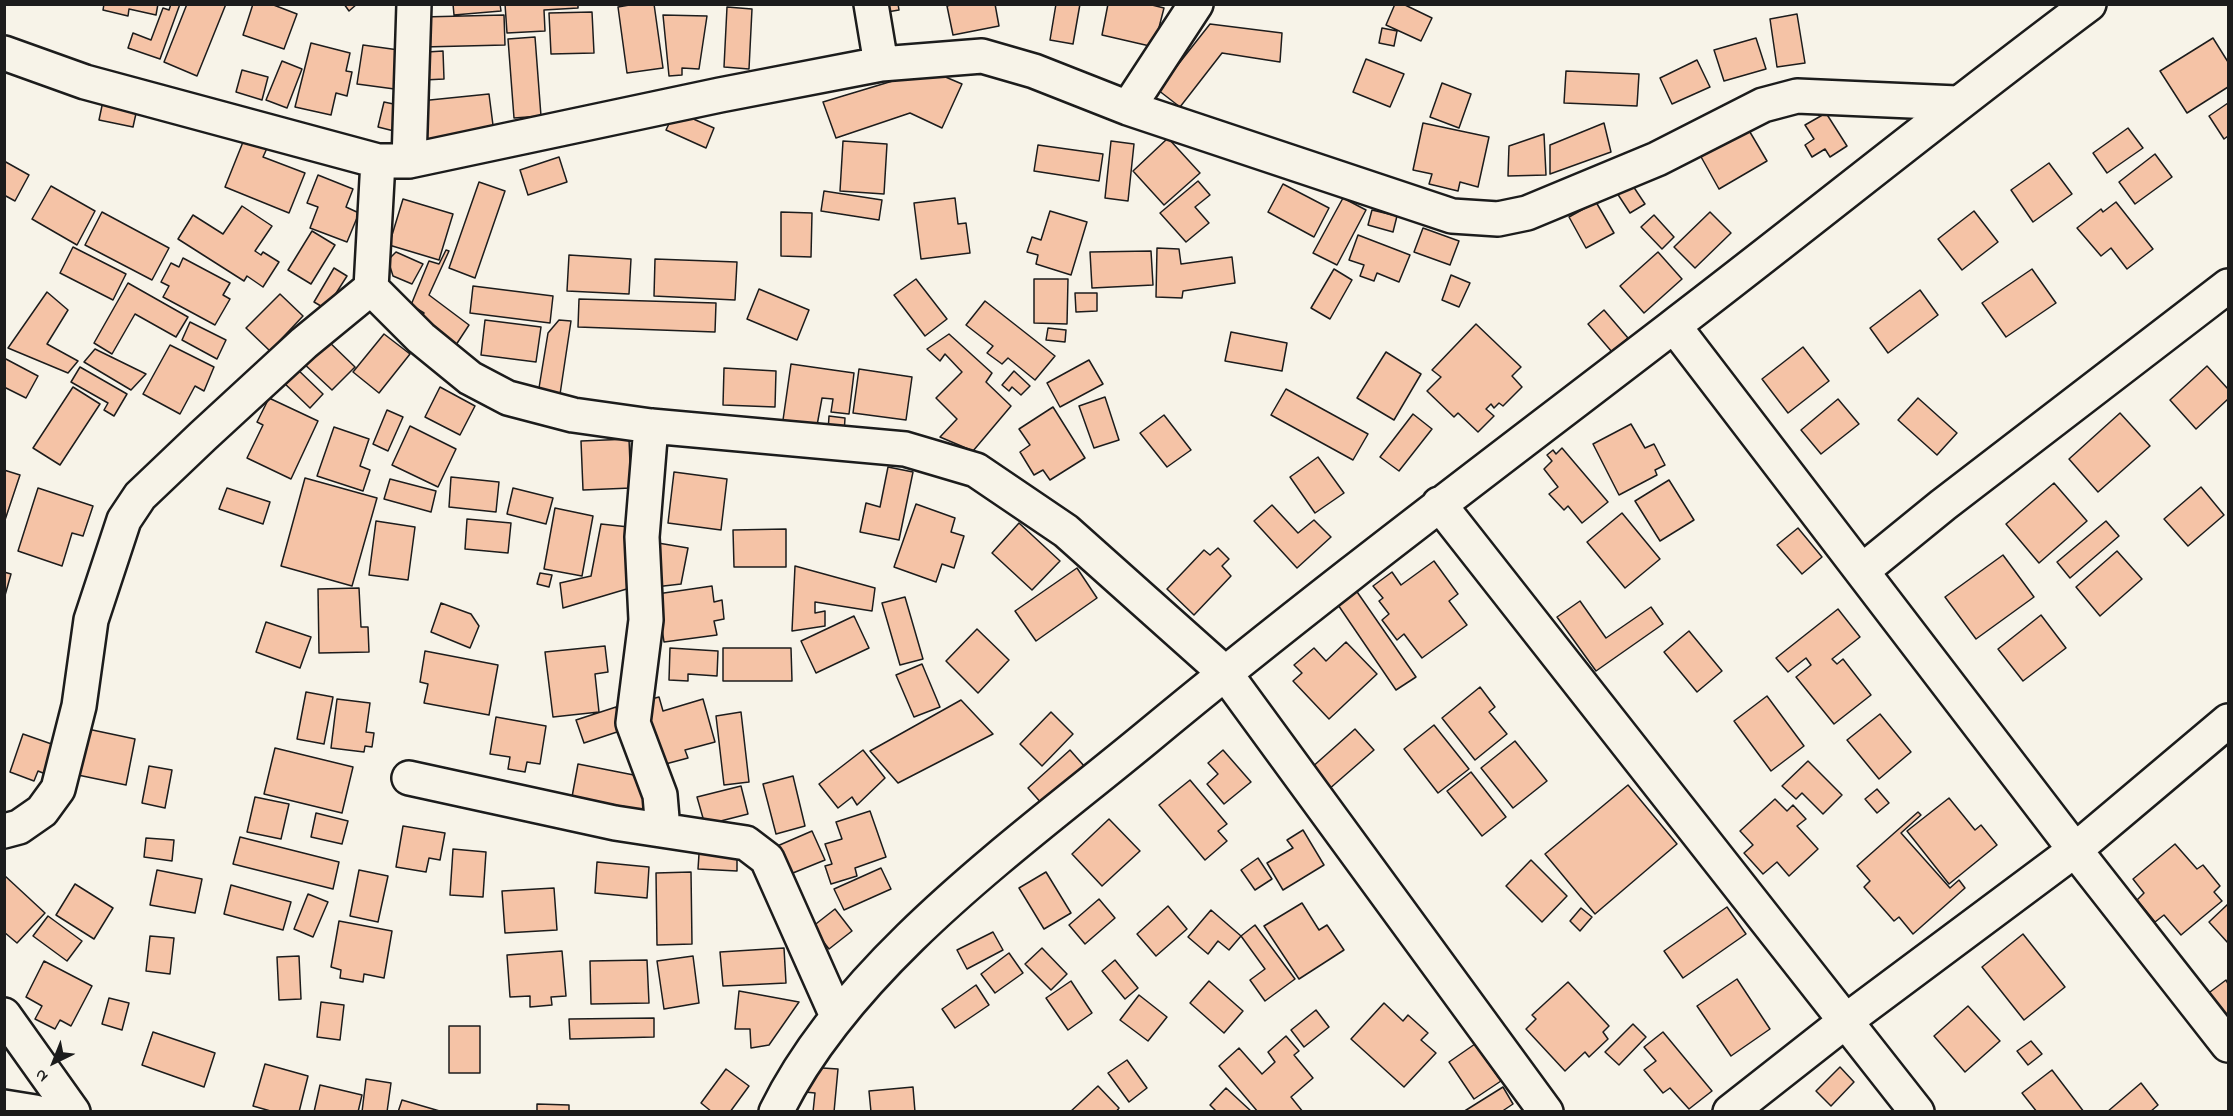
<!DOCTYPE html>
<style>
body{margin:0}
#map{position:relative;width:2233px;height:1116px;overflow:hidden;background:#f7f3e8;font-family:"Indie Flower",sans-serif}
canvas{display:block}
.frame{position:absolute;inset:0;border:6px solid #1c1c1c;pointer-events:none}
.north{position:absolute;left:24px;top:1032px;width:60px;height:60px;-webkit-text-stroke:4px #f7f3e8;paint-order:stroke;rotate:223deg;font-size:16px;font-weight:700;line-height:24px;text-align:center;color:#1c1c1c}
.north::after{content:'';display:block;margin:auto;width:21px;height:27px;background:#1c1c1c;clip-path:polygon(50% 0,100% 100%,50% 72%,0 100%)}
</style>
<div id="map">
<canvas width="2233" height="1116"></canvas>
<div class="frame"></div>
<div class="north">N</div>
</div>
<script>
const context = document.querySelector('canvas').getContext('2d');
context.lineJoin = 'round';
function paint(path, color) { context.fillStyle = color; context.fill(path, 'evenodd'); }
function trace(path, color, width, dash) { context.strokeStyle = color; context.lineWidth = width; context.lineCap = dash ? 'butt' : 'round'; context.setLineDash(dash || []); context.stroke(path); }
const building = new Path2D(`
 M104,4H158L156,15L129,9L128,16L103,10Z
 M171,4H180L160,59L128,48L133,33L151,40L163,8L169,10Z
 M187,4H226L197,76L164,62Z
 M253,4H271L297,14L284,49L243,35Z
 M344,4H357L349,11Z
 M453,4H500L501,11L454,15Z
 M505,4H578V8L544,10L545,31L507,33Z
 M635,4H654L663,68L627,73L618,7Z
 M880,4H898L899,10L881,13Z
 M954,4H995L999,26L953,35L947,6Z
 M1056,4H1080L1073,44L1050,40Z
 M1108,4H1148L1164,8L1154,47L1102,35Z
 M1395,4H1403L1432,18L1421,41L1386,25Z
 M727,7L752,9L749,69L724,67Z
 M592,12L594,53L551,54L549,13Z
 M1797,14L1805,63L1777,67L1770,19Z
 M504,15L505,45L423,47L422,17Z
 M663,15L707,16L699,69L682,68V75L669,76Z
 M1210,24L1282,33L1280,62L1222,53L1180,107L1158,90Z
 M1382,28L1397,31L1394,46L1379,43Z
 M535,37L541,116L514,118L508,39Z
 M1756,38L1766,69L1724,81L1714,50Z
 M2213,38L2228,62V87L2187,113L2160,71Z
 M311,43L350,53L346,71L352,72L347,96L336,93L331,115L295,107Z
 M363,45L406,51L402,90L357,84Z
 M443,51L444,79L424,80L427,52Z
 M1366,59L1404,74L1390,107L1353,92Z
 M1697,60L1710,87L1672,104L1660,78Z
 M282,61L302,69L287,108L266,100Z
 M242,70L268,77L262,100L236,92Z
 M929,70L962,84L942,128L910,113L836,138L823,102Z
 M1566,71L1639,74L1637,106L1564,103Z
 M1442,83L1471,94L1459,128L1430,117Z
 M489,94L494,133L424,140L420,101Z
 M103,101L137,109L133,127L99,120Z
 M384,102L403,106L398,132L378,127Z
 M2228,103V136L2224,139L2209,116Z
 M675,111L714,128L706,148L666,130Z
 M1826,113L1847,146L1830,157L1825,149L1812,157L1805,145L1814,139L1805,125Z
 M1423,123L1489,137L1478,187L1460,182L1458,191L1429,184L1432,174L1413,170Z
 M1604,123L1611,152L1550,174V145Z
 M1747,127L1767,161L1719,189L1700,155Z
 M2128,128L2143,148L2107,173L2093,153Z
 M1544,134L1546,175L1508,176L1509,146Z
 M245,137L268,146L263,157L305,173L289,213L225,187Z
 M1168,138L1200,173L1164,205L1133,171Z
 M843,141L887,144L884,194L840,191Z
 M1111,141L1134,144L1128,201L1105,198Z
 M1038,145L1103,154L1099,181L1034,171Z
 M2155,154L2172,177L2135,204L2119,182Z
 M559,157L567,182L528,195L520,170Z
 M4,161L29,175L15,201L4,195Z
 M2049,163L2072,194L2033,222L2011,190Z
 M318,175L353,189L346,207L359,213L347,242L310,228L318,207L307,203Z
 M1629,180L1645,204L1630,213L1615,190Z
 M1198,181L1210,195L1195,207L1209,223L1186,242L1160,213Z
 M479,182L505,191L475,278L449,268Z
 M1283,184L1329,208L1314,237L1268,212Z
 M51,186L95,211L77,245L32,219Z
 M824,191L882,200L879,220L821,211Z
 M955,198L958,224L966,223L970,253L921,259L914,203Z
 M1343,198L1366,210L1337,265L1313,253Z
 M403,199L453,214L439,260L389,245Z
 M1596,202L1614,233L1586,248L1569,217Z
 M2116,202L2153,249L2127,269L2111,248L2101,256L2077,228L2101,209L2103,212Z
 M242,206L272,226L255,251L261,255L263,252L279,262L263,287L247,276L244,281L178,239L193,215L223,234Z
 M1372,210L1397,216L1393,232L1368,225Z
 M1050,211L1087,222L1071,275L1036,264L1038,255L1027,252L1032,237L1041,240Z
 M1974,211L1998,242L1962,270L1938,239Z
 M102,212L169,248L152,280L85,245Z
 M781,212L812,213L811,257L781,256Z
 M1710,212L1731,233L1695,268L1674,247Z
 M1654,215L1674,237L1662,249L1641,227Z
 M1423,228L1459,241L1450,265L1414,252Z
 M312,231L335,245L311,284L288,270Z
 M1358,235L1410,255L1399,282L1377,273L1374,281L1360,276L1364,265L1349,260Z
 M73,247L126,274L113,300L60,273Z
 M1157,248L1179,249L1181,264L1232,257L1235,283L1183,291L1182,298L1156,297Z
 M446,250L449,251L429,295L469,325L452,351L419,325L424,313L411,305L429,261L439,264Z
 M1151,251L1153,285L1092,288L1090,252Z
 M396,252L423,264L412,284L393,276L388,260Z
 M1658,252L1682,279L1644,313L1620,286Z
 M569,255L631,259L629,294L567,291Z
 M183,258L230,283L223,295L230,299L215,325L163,297L169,286L161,282L171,263L179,267Z
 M655,259L737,262L735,300L654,296Z
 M334,268L347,276L326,309L314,302Z
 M1334,269L1352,280L1330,319L1311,308Z
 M2032,269L2056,303L2006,337L1982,303Z
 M1451,275L1470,283L1459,307L1442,300Z
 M916,279L947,319L925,336L894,295Z
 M1034,279H1068L1067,324L1034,323Z
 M128,283L188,317L176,337L135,314L112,354L94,343Z
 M473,286L553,296L550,323L470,313Z
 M759,289L809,310L797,340L747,319Z
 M1920,290L1938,315L1888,353L1870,328Z
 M47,292L68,310L47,344L78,361L68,373L8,348Z
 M1075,293H1097V311L1076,312Z
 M280,294L303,316L270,351L246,328Z
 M579,299L716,303L715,332L578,327Z
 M985,301L1055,356L1035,380L1008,358L1002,364L987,353L993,346L966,325Z
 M1604,310L1628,338L1612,352L1588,324Z
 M485,320L541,327L536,362L481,355Z
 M559,320L571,321L559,401L538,394L548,333Z
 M190,322L226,340L217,359L182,340Z
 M1476,324L1521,367L1512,376L1522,387L1503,406L1499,403L1494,408L1491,404L1486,409L1494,416L1478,432L1458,413L1454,417L1427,391L1441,377L1432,370Z
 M1048,328L1066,330L1065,342L1046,340Z
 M1231,332L1287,343L1282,371L1225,361Z
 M384,334L410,354L379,393L353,372Z
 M949,334L992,373L986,382L1011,406L973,451L940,437L957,419L936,398L962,372L945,354L940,361L927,349Z
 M324,337L355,367L332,390L301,361Z
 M170,345L214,367L204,391L195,386L180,414L143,394Z
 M1803,347L1829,381L1788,413L1762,379Z
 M95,349L146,374L131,390L84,362Z
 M1386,352L1421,374L1394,420L1357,398Z
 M4,358L38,376L26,398L4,387Z
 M1089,360L1103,384L1060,407L1047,383Z
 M791,364L854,373L849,414L831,412L833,399L822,398L816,431L782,427Z
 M294,366L323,394L310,408L281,380Z
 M2207,366L2228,389V399L2196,429L2170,400Z
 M80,367L127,394L114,416L104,410L108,403L71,382Z
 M724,368L776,371L775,407L723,405Z
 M859,369L912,377L906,420L853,413Z
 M1014,371L1030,386L1021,395L1012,387L1009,391L1002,385Z
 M73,387L100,404L60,465L33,448Z
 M440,387L475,406L460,435L425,417Z
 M1286,389L1368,434L1353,460L1271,415Z
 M1105,397L1119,440L1094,448L1079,406Z
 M269,398L318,421L291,479L247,458L263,425L257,422Z
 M1918,398L1957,433L1937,455L1898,420Z
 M1838,399L1859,424L1821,454L1801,430Z
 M1053,407L1085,458L1050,480L1043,470L1034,475L1020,452L1030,445L1019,429Z
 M387,410L403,417L388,451L373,444Z
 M2120,413L2150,446L2098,492L2069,459Z
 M1413,414L1432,429L1399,471L1380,457Z
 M1164,415L1191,450L1167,467L1140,433Z
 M829,416L845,418L844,434L828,432Z
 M1631,424L1645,448L1654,444L1665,465L1655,470L1657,475L1619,495L1593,444Z
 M410,426L456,449L438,487L392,465Z
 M334,427L369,439L360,466L370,470L363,491L317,476Z
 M629,439L631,488L583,490L581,441Z
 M1562,448L1608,502L1582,523L1568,506L1564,510L1549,494L1558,487L1544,469L1552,461L1547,455L1553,450L1556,454Z
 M1318,457L1344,493L1315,513L1290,477Z
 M888,467L913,472L899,540L860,532L866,503L880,507Z
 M4,470L20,475L4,523Z
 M674,472L727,479L721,530L668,523Z
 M451,477L499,482L496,512L449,507Z
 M305,478L377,498L352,586L281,566Z
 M390,479L436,491L431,512L384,499Z
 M1669,480L1694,520L1660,541L1635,501Z
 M2054,483L2087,521L2039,563L2006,524Z
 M2201,487L2224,515L2188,546L2164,519Z
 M38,488L93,506L83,536L72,533L62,566L18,551Z
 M227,488L270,502L263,524L219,509Z
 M513,488L553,498L546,524L507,514Z
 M916,504L955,518L951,532L964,536L954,568L942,564L936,582L894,567Z
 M1272,505L1298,533L1314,520L1331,537L1297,568L1254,521Z
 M555,508L593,516L582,576L544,569Z
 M1622,513L1660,559L1625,588L1587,542Z
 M467,519L511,523L508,553L465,549Z
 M376,521L415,527L408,580L369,575Z
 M2106,521L2119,536L2070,578L2057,562Z
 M1019,523L1060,561L1032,590L992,553Z
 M601,524L629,527L630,588L563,608L560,583L591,576Z
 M1798,528L1822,557L1802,574L1777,545Z
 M786,529V567H734L733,530Z
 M658,543L688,548L681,584L655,587Z
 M1218,548L1229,559L1222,566L1231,576L1194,615L1167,589L1204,550L1210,555Z
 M2117,551L2142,579L2100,616L2076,587Z
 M2003,555L2034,597L1976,639L1945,597Z
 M1434,561L1458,594L1449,601L1467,625L1422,658L1404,634L1397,640L1382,620L1389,614L1379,601L1383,598L1373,586L1392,572L1401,585Z
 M795,566L875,588L872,611L815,602V613L825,611V626L792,631Z
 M1077,568L1097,598L1036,641L1015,611Z
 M4,572L11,574L4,599Z
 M540,573L552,575L549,587L537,584Z
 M712,586L714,602L722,600L724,619L714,621L717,635L664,642L657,594Z
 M1353,586L1416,677L1396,690L1334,599Z
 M359,588L361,627H368L369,652L319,653L318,589Z
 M905,597L923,659L900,665L882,603Z
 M1580,601L1606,638L1651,607L1663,624L1596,671L1557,617Z
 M441,603L471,614L479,626L470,648L431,632Z
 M1838,609L1860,637L1832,659L1837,664L1843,659L1871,695L1834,724L1796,677L1811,665L1806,658L1788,672L1776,658Z
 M2041,615L2066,648L2023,681L1998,649Z
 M854,616L869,648L816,673L801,641Z
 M266,622L311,637L300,668L256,652Z
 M977,629L1009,660L978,693L946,661Z
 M1689,631L1722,671L1697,692L1664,652Z
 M1346,642L1377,674L1329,719L1293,681L1302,673L1294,665L1314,648L1326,661Z
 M605,646L608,672L595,674L599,712L553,717L545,652Z
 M670,648L718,651L717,676L688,674V681L669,680Z
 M723,648H791L792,681H723Z
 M425,651L498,665L489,715L424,703L428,684L420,682Z
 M922,664L940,707L914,717L896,675Z
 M1480,687L1495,707L1489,712L1507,734L1475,760L1442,718Z
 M306,692L333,697L324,744L297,739Z
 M1767,696L1804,746L1771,771L1734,721Z
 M659,697L663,711L703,699L715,742L685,750L688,758L658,766L640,702Z
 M337,699L370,703L366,732L374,733L372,747L365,746L364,752L331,748Z
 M961,700L993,734L898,783L870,751Z
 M616,707L623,730L584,743L576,720Z
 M741,712L749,782L724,785L716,716Z
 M1051,712L1073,734L1042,766L1020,744Z
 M1880,714L1911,752L1879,779L1847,740Z
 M496,717L546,726L540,764L527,762L525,772L508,769L510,757L490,754Z
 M1434,725L1469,769L1438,793L1404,749Z
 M83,728L135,739L126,785L73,774Z
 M1355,729L1374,750L1328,790L1310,769Z
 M23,734L63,748L53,777L38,771L34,781L10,772Z
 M1515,741L1547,781L1513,808L1481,768Z
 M275,748L353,767L342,813L264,794Z
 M863,750L885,778L857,805L852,797L838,808L819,784Z
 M1070,750L1085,767L1043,805L1028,788Z
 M1223,750L1251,782L1224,804L1207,784L1218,774L1208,763Z
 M1808,761L1842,795L1823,814L1802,793L1796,799L1782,786Z
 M578,764L649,778L643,810L572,797Z
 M149,766L172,770L165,808L142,803Z
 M1471,772L1506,817L1482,836L1447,791Z
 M793,776L805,826L776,834L763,784Z
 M1190,780L1227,824L1218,831L1227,841L1205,860L1159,805Z
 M1628,785L1677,844L1595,914L1545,854Z
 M741,786L748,814L705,825L697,797Z
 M1877,789L1889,803L1877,813L1865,799Z
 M255,797L289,804L281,839L247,832Z
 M1949,798L1975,830L1981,825L1997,845L1949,884L1907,831Z
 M1775,799L1787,811L1793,805L1806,819L1797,826L1818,849L1789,876L1777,862L1763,874L1744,853L1753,845L1740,831Z
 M870,811L886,857L855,868L857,876L831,884L825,866L832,864L825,844L842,839L836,822Z
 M1918,812L1921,815L1901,833L1950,888L1959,880L1965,888L1913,934L1899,917L1894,921L1864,887L1870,881L1857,866Z
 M316,813L348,821L342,844L311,837Z
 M1109,819L1140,851L1102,886L1072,854Z
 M403,826L445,833L440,860L429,858L426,872L396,867Z
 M1303,830L1324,865L1283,890L1267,863L1293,848L1287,840Z
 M812,831L825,860L788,875L775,847Z
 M240,837L339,862L333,889L233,864Z
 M146,838L174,840L172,861L144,857Z
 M2175,844L2197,869L2203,865L2220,886L2214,892L2222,901L2181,935L2164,915L2155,922L2137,900L2144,893L2133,879Z
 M453,849L486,852L483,897L450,895Z
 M699,854L737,856V871L698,869Z
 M1258,858L1272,879L1255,890L1241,870Z
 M1531,860L1567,896L1542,922L1506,886Z
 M597,862L649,867L647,898L595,893Z
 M881,868L891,889L844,910L834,889Z
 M157,870L202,879L195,913L150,905Z
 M359,870L388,876L378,922L350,916Z
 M691,872L692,944L657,945L656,873Z
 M1046,872L1071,913L1044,929L1019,888Z
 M4,875L45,913L17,943L4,932Z
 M75,884L113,908L94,939L56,915Z
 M231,885L291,902L283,930L224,914Z
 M554,888L557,930L505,933L502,891Z
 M308,894L328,902L313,937L294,929Z
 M1099,899L1115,918L1085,944L1069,925Z
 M1302,903L1319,930L1327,925L1344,950L1299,979L1264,926Z
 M2228,904V943L2209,922Z
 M1168,906L1187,929L1156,956L1137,934Z
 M1727,907L1746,934L1683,978L1664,951Z
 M1581,908L1592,917L1580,931L1570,921Z
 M835,909L852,931L829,949L812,927Z
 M1211,910L1241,936L1229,950L1218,941L1208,954L1188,937Z
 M48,916L82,941L67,961L33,936Z
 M339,921L392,931L384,978L364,974L363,982L340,978L341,970L331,967Z
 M1255,925L1295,979L1265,1001L1250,980L1265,969L1241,936Z
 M993,932L1003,950L967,969L957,950Z
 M2023,934L2065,987L2024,1020L1982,967Z
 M150,936L174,938L170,974L146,971Z
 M784,948L786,983L723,986L720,952Z
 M1042,948L1067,974L1051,990L1025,964Z
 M562,951L566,996L551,997L552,1005L530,1007V996L510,997L507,955Z
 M1009,953L1023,973L995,993L981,974Z
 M299,956L301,999L279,1000L277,957Z
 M693,956L699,1003L664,1009L657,961Z
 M647,960L649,1003L591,1004L590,961Z
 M1115,960L1138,988L1125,999L1102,971Z
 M44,961L92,986L71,1026L60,1020L55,1029L35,1019L42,1006L26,997Z
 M1737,979L1770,1029L1731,1056L1697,1006Z
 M2226,980L2228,984V1025L2206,995Z
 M1071,981L1092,1013L1068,1030L1046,998Z
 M1209,981L1243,1011L1224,1033L1190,1003Z
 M1568,982L1609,1026L1603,1032L1608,1039L1589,1057L1585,1052L1565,1071L1526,1029L1536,1019L1532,1015Z
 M976,985L989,1005L955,1028L942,1009Z
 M739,991L799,1002L769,1045L751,1048L750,1029H735Z
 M1139,995L1167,1017L1148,1041L1120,1020Z
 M109,998L129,1003L122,1030L102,1024Z
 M321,1002L344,1005L340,1040L317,1037Z
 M1384,1003L1403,1021L1408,1015L1428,1033L1421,1040L1436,1053L1404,1087L1351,1039Z
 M1968,1006L2000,1041L1965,1072L1934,1036Z
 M1316,1010L1329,1027L1304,1047L1291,1030Z
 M654,1018V1037L570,1039L569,1019Z
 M1633,1024L1646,1037L1619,1065L1605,1052Z
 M449,1026H480V1073H449Z
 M153,1032L215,1053L204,1087L142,1065Z
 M1663,1032L1712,1091L1689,1109L1670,1088L1663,1093L1644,1070L1656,1061L1644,1047Z
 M1286,1036L1299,1051L1294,1055L1313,1078L1291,1097L1303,1112H1258L1219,1066L1239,1048L1262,1074L1275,1062L1268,1052Z
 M2031,1041L2042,1054L2028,1065L2017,1051Z
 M1475,1044L1501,1081L1474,1099L1449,1062Z
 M1127,1060L1147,1088L1129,1102L1108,1073Z
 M265,1064L308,1076L299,1112H274L253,1106Z
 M807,1067L838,1069L834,1112H813L815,1093L805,1092Z
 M1840,1067L1854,1082L1831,1106L1816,1091Z
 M726,1069L749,1086L730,1112H712L701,1103Z
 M2052,1070L2084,1112H2037L2022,1093Z
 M366,1079L391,1083L387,1112H362Z
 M2141,1083L2158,1105L2150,1112H2107Z
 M320,1085L362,1095L358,1112H314Z
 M1098,1086L1119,1108L1116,1112H1070Z
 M913,1087L915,1112H871L869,1091Z
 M1503,1087L1513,1104L1501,1112H1463Z
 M1226,1088L1252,1112H1217L1210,1105Z
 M402,1100L443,1112H398Z
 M537,1104L569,1105V1112H537Z`);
paint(building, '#f5c3a6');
trace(building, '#1c1c1c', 1.5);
const minor = new Path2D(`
 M871,4L881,64
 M4,53L85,82L378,161H409L720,95L881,64L982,56L1034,71L1128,108L1452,216L1498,219L1527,213L1657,159L1763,105L1797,96L1957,103
 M1128,108L1196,4
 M378,161L371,288L421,338L470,378L508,398L573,415L651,426L905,449L976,470L1066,531L1225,673L1546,1112
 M409,161L414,4
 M1674,326L2075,850L2228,1045
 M651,426L642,537L646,620L633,723L660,795L663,830
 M1439,504L1917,1112
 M1862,571L1943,505L2228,286
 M409,778L615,823L746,843L767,859L837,1016
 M4,831L19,827L42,811L58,789L79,706L91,620L124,520L140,496L203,436L304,343L371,288
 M4,1015L73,1112
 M4,1107L35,1112
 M776,1112C849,963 1019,843 1145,739C1316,597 1494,464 1671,328C1811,221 1947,110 2089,4
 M1730,1112L1847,1020L2075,850L2228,721`);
trace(minor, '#1c1c1c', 38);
trace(minor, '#f7f3e8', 33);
</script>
